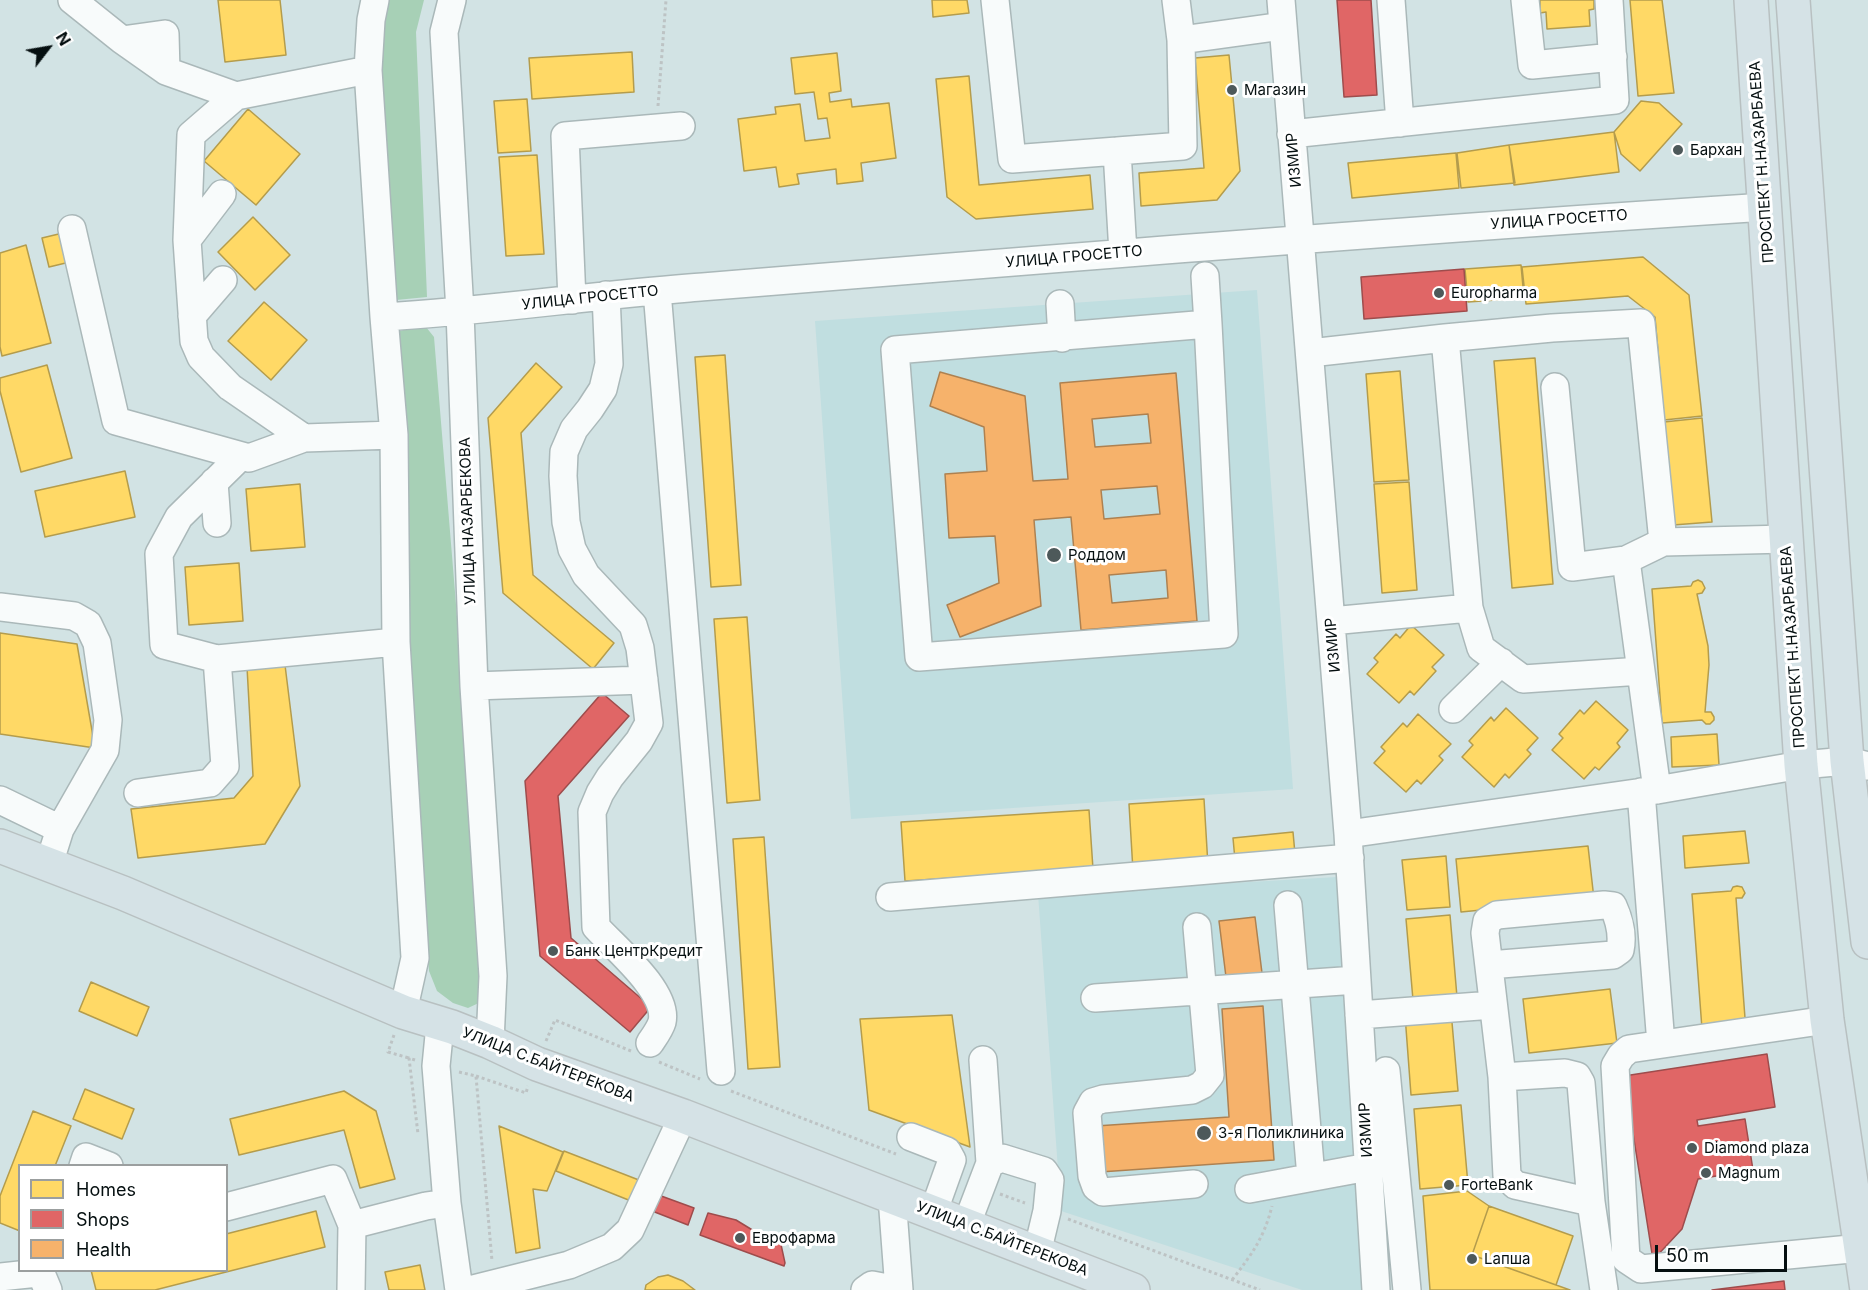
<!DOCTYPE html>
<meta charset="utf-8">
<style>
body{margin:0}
#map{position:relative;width:1868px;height:1290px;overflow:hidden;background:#d2e3e4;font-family:Inter,sans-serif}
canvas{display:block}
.legend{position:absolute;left:18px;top:1164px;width:210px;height:108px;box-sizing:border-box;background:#fff;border:2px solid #9b9f9f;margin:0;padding:8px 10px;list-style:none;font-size:18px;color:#050f10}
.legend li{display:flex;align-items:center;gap:12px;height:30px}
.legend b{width:30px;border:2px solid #9b9f9f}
.north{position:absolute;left:18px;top:18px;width:60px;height:60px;-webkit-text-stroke:4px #fff;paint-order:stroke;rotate:59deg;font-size:16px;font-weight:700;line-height:24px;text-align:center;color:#050f10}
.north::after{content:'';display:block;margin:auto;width:21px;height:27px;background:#050f10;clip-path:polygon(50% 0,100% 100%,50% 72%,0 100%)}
.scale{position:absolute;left:1655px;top:1245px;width:132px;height:27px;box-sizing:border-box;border:3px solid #050f10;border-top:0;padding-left:8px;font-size:18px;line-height:21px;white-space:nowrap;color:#050f10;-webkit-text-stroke:4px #fff;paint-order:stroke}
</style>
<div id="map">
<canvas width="1868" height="1290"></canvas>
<ul class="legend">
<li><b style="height:16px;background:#ffd966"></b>Homes</li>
<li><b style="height:16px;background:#e06666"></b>Shops</li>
<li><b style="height:16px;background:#f6b26b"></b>Health</li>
</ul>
<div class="north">N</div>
<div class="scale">50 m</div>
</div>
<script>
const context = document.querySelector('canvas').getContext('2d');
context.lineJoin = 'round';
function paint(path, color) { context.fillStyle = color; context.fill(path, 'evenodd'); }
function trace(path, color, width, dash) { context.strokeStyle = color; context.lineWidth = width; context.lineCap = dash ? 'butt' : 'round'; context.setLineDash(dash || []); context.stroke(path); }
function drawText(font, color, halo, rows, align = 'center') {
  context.font = font + ' Inter,sans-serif'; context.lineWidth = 6; context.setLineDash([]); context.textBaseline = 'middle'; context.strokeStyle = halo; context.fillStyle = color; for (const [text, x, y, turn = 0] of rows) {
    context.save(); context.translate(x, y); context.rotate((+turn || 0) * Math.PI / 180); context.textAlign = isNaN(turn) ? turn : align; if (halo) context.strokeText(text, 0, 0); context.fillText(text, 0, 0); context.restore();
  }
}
paint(new Path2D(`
 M1257,290L1293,789L851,819L815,321Z
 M1337,877L1347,1055L1365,1290H1302L1061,1211L1038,894Z`), '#c0dee0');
paint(new Path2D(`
 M371,0H424L416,32L427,297L386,301Z
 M414,327H426L434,337L488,993L483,1001L468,1008L453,1003L437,991L429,971L385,340L400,331Z`), '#a7d0b6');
const homes = new Path2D(`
 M218,0H280L286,55L225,62Z
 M932,0H967L969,13L933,17Z
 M1540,0H1594V9L1589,10L1590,26L1547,29L1546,12L1540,13Z
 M1630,0H1662L1674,93L1638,96Z
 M632,52L634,92L532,99L529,58Z
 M837,53L841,91L829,93L830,102L851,99L852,107L889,103L896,158L861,163L863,181L837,184L836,169L797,174L799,184L779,187L776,167L744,171L738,119L776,114L775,107L800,104L805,141L830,138L827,118L818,119L814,92L795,94L791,58Z
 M1229,55L1240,171L1217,200L1141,206L1139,173L1204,168L1195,58Z
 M969,76L979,185L1090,175L1093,209L976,219L947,197L936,79Z
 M527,99L531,151L498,153L494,101Z
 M1641,101L1659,103L1682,124L1640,171L1621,154L1614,132Z
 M248,109L300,154L256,205L204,161Z
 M1614,132L1619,172L1514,185L1509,145Z
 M1509,145L1515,183L1461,188L1457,153Z
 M1456,153L1459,188L1352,198L1348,163Z
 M537,155L544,254L506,256L499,157Z
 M253,217L290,255L255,290L218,252Z
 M67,232L74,261L49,267L42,238Z
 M26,245L51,343L2,356L0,347V253Z
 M1643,257L1689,295L1702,416L1664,420L1655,317L1628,296L1526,304L1522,267Z
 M1521,265L1524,298L1468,302L1465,269Z
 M264,302L307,340L271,380L228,341Z
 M725,355L741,585L711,587L695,357Z
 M1535,358L1553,584L1512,588L1494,361Z
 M536,363L562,387L521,433L533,575L614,643L593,669L503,593L488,418Z
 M47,365L72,458L21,472L0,391V378Z
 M1400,371L1409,480L1374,482L1366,374Z
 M1702,418L1712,522L1673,525L1664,422Z
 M125,471L135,517L45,537L35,491Z
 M1409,482L1417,590L1382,593L1374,484Z
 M300,484L305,547L251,551L246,489Z
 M239,563L243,621L189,625L185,567Z
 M1698,580L1702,582L1705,588L1702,593L1697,594L1708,646L1709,665L1705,712H1711L1714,717V720L1710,724H1706L1702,720L1662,723L1652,589L1691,586L1693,582Z
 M747,617L760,800L727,803L714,619Z
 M1411,625L1444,655L1432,667L1436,671L1414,695L1410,691L1399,703L1367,674L1378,662L1374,658L1396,634L1400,638Z
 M0,633L77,644L95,748L0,734Z
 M285,665L300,786L265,844L138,858L131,809L234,798L253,776L247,667Z
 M1596,701L1628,730L1617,743L1620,747L1599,770L1595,767L1584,779L1552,750L1563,738L1559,734L1580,710L1584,714Z
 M1506,708L1538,738L1527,750L1531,754L1509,778L1505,774L1494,787L1462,757L1473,745L1469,741L1491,717L1494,721Z
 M1418,714L1451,744L1439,756L1443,760L1421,784L1417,780L1406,792L1374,763L1385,751L1381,747L1403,723L1407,727Z
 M1717,734L1719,765L1672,767L1671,737Z
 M1204,799L1208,866L1133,871L1129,804Z
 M1089,810L1093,869L905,881L901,822Z
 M1745,831L1749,863L1685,868L1683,836Z
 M1293,832L1295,854L1235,860L1233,838Z
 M764,837L780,1067L748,1069L733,839Z
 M1588,846L1594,899L1461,912L1456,859Z
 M1446,856L1450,907L1407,910L1402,860Z
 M1737,886L1742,887L1745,893L1742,898H1736L1745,1018H1751L1702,1029L1692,894L1731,891L1733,887Z
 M1450,915L1457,997L1413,1000L1406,919Z
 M91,982L149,1007L137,1036L79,1011Z
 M1610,989L1617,1043L1529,1053L1523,999Z
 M1451,1011L1458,1091L1411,1095L1405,1015Z
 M952,1015L970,1147L869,1110L860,1019Z
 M85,1089L134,1109L122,1139L73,1119Z
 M344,1091L376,1111L395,1179L360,1188L344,1130L239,1155L230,1119Z
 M1461,1105L1468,1185L1420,1189L1414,1109Z
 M33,1111L71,1126L55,1166H20V1231L0,1223V1196Z
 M499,1126L563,1152L547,1191L533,1189L540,1248L516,1253Z
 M564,1151L644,1182L636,1203L556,1171Z
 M1467,1191L1489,1206L1472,1255L1570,1290H1430L1423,1196Z
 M1489,1206L1573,1236L1556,1285L1472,1255Z
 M316,1211L325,1247L155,1290H96L91,1270H226V1234Z
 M420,1265L425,1290H389L385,1272Z
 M668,1275L683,1281L695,1290H645L646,1285L658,1277Z`);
paint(homes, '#ffd966');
trace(homes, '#b49c4c', 1.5);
const shops = new Path2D(`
 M1337,0H1371L1377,95L1344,97Z
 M1464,269L1467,311L1364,319L1361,277Z
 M602,693L629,716L558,796L571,938L651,1007L630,1032L540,956L525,781Z
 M1767,1054L1775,1107L1697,1120L1698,1126L1745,1119L1753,1170L1698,1179L1682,1229L1653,1260L1624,1076Z
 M653,1193L694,1208L688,1225L647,1209Z
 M708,1213L736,1220L754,1231L780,1240L785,1263L784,1266L700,1235Z
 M1784,1281L1785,1290H1712Z`);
paint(shops, '#e06666');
trace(shops, '#9e4c4c', 1.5);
const health = new Path2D(`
 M940,372L1025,396L1033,481L1068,479L1060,383L1176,373L1197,621L1081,630L1071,517L1034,520L1041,606L960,637L947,605L999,583L995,536L949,538L945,474L987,471L984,427L930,406ZM1148,414L1151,443L1095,447L1092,419ZM1157,486L1160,514L1104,519L1101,490ZM1166,570L1168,598L1112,603L1109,575Z
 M1255,917L1262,973L1226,977L1219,921Z
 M1263,1006L1274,1160L1100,1172L1096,1126L1229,1117L1222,1009Z`);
paint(health, '#f6b26b');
trace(health, '#ae8150', 1.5);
const minor = new Path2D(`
 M72,0L122,40L166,71L236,96L368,70
 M375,0L371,20L368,70L384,317L394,435L396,642L415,958L403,1012
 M452,0L444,32L460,312L474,686L493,976L490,1042
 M995,0L1012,159L1183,146L1181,40L1176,0
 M1281,0L1348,834L1376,1290
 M1391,0L1400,123
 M1525,0L1532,65L1613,57
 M122,40L165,34L166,71
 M1181,40L1283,26
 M236,96L191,135L187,240L194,341L201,357L230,387L304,438
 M1291,134L1615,100L1609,0
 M1117,151L1123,253
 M72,229L116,421L249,458L304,438L394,435
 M187,240L222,194
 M1205,276L1208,324
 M657,291L721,1071
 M606,295L609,364L603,389L590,409L574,429L564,452L563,476L566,522L572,549L586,575L633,625L640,648L649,723L639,741L610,777L600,793L592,812L596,927C615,948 669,992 662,1022C660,1029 654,1037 650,1043
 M572,300L565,136L681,126
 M1060,304L1062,338
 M192,316L223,280
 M384,317C486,311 587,296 689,288C1048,259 1406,230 1766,207
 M1208,324L1224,634L919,657L895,350Z
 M1445,338L1552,328L1641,323L1663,542
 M1310,353L1445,338L1469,608
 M1555,387L1572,567L1626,560
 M240,457L179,517L159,554L164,645L217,659L396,642
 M214,482L217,523
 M0,607L74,616L88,624L97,643L108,720L105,750L60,829L49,864
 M1331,621L1469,608L1481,648L1523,679L1641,671
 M474,686L644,680
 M1453,709L1501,662
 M1657,790L1626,560L1663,542L1787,539
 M1641,792L1661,1044
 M138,793L210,783L225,766L217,659
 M0,800L60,829
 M1348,834L1657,790L1801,765L1847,761L1868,766
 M890,897L1350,858
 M1288,905L1311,1177
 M1489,965L1613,955L1620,950C1623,936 1619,919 1613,906L1604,905L1497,915L1487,921L1485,933L1502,1077L1507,1176L1515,1185L1591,1202
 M1095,998L1357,980
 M1359,1015L1493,1005
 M1827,1020L1629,1049L1621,1056L1615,1066L1626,1259L1641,1269L1861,1248
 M440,1025L436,1066L447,1203L459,1290
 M983,1060L990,1163
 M1386,1071L1407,1290
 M1502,1077L1565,1073L1577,1076L1581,1083L1591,1202L1604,1290
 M911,1137L947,1151L952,1160L933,1213
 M83,1166L86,1157L109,1166
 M1194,1184L1103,1192L1096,1187L1092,1176L1087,1113L1093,1102L1103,1099L1192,1090L1202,1085L1210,1075L1197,927
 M1249,1189L1368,1167
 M892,1197L899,1290
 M226,1207L333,1179L352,1225L351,1290
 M352,1225L426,1206L447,1203
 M966,1226L990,1163L1002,1158L1044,1171L1050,1180L1047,1211L1037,1253
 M0,1277L38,1273L43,1278L48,1290
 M469,1290L569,1265L612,1247L630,1230L683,1116
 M865,1290L872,1285L898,1290`);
const major = new Path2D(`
 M1751,0L1801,765L1827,1020L1867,1290
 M1793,0L1847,761L1868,942
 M0,846L123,893L403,1012L452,1027L490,1042L537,1064L683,1116L1133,1290`);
trace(minor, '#aab8b9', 30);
trace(major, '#b8c0c1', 36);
trace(new Path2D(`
 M658,106L666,0
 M394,1035L388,1052L409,1058
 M546,1041L555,1020L631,1051
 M415,1060L409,1058L418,1134
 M659,1062L700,1079
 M459,1072L476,1076L492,1261
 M476,1076L526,1093L528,1086
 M731,1091L896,1154
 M1000,1194L1025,1203
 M1068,1219L1260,1290
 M1232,1280C1252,1254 1264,1238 1272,1206`), '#bdc3c4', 3, [3, 3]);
trace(minor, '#f8fbfb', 27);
trace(major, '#d5e2e6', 33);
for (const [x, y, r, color] of [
 [1232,90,6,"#4d595a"],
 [1678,150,6,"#4d595a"],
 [1439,293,6,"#4d595a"],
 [1054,555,8,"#4d595a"],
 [553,951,6,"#4d595a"],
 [1204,1133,8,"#4d595a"],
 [1692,1148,6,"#4d595a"],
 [1706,1173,6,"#4d595a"],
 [1449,1185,6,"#4d595a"],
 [740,1238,6,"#4d595a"],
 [1472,1259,6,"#4d595a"]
]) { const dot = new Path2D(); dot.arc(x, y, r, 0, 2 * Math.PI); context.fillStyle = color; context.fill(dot); trace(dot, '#fff', 2); }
drawText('15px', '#050f10', '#fff', [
 ["Магазин",1244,90],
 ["Бархан",1690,150],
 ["Europharma",1451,293],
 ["Роддом",1068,555],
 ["Банк ЦентрКредит",565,951],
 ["3-я Поликлиника",1218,1133],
 ["Diamond plaza",1704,1148],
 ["Magnum",1718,1173],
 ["ForteBank",1461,1185],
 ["Еврофарма",752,1238],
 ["Lапша",1484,1259]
], 'left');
drawText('15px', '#050f10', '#fff', [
 ["ИЗМИР",1294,160,-95],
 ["ПРОСПЕКТ Н.НАЗАРБАЕВА",1762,162,-94],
 ["УЛИЦА ГРОСЕТТО",1559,220,-4],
 ["УЛИЦА ГРОСЕТТО",1074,257,-5],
 ["УЛИЦА ГРОСЕТТО",590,298,-6],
 ["УЛИЦА НАЗАРБЕКОВА",468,521,-92],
 ["ИЗМИР",1333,645,-95],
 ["ПРОСПЕКТ Н.НАЗАРБАЕВА",1793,647,-94],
 ["УЛИЦА С.БАЙТЕРЕКОВА",548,1065,21],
 ["ИЗМИР",1366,1130,-93],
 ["УЛИЦА С.БАЙТЕРЕКОВА",1002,1239,21]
]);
</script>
